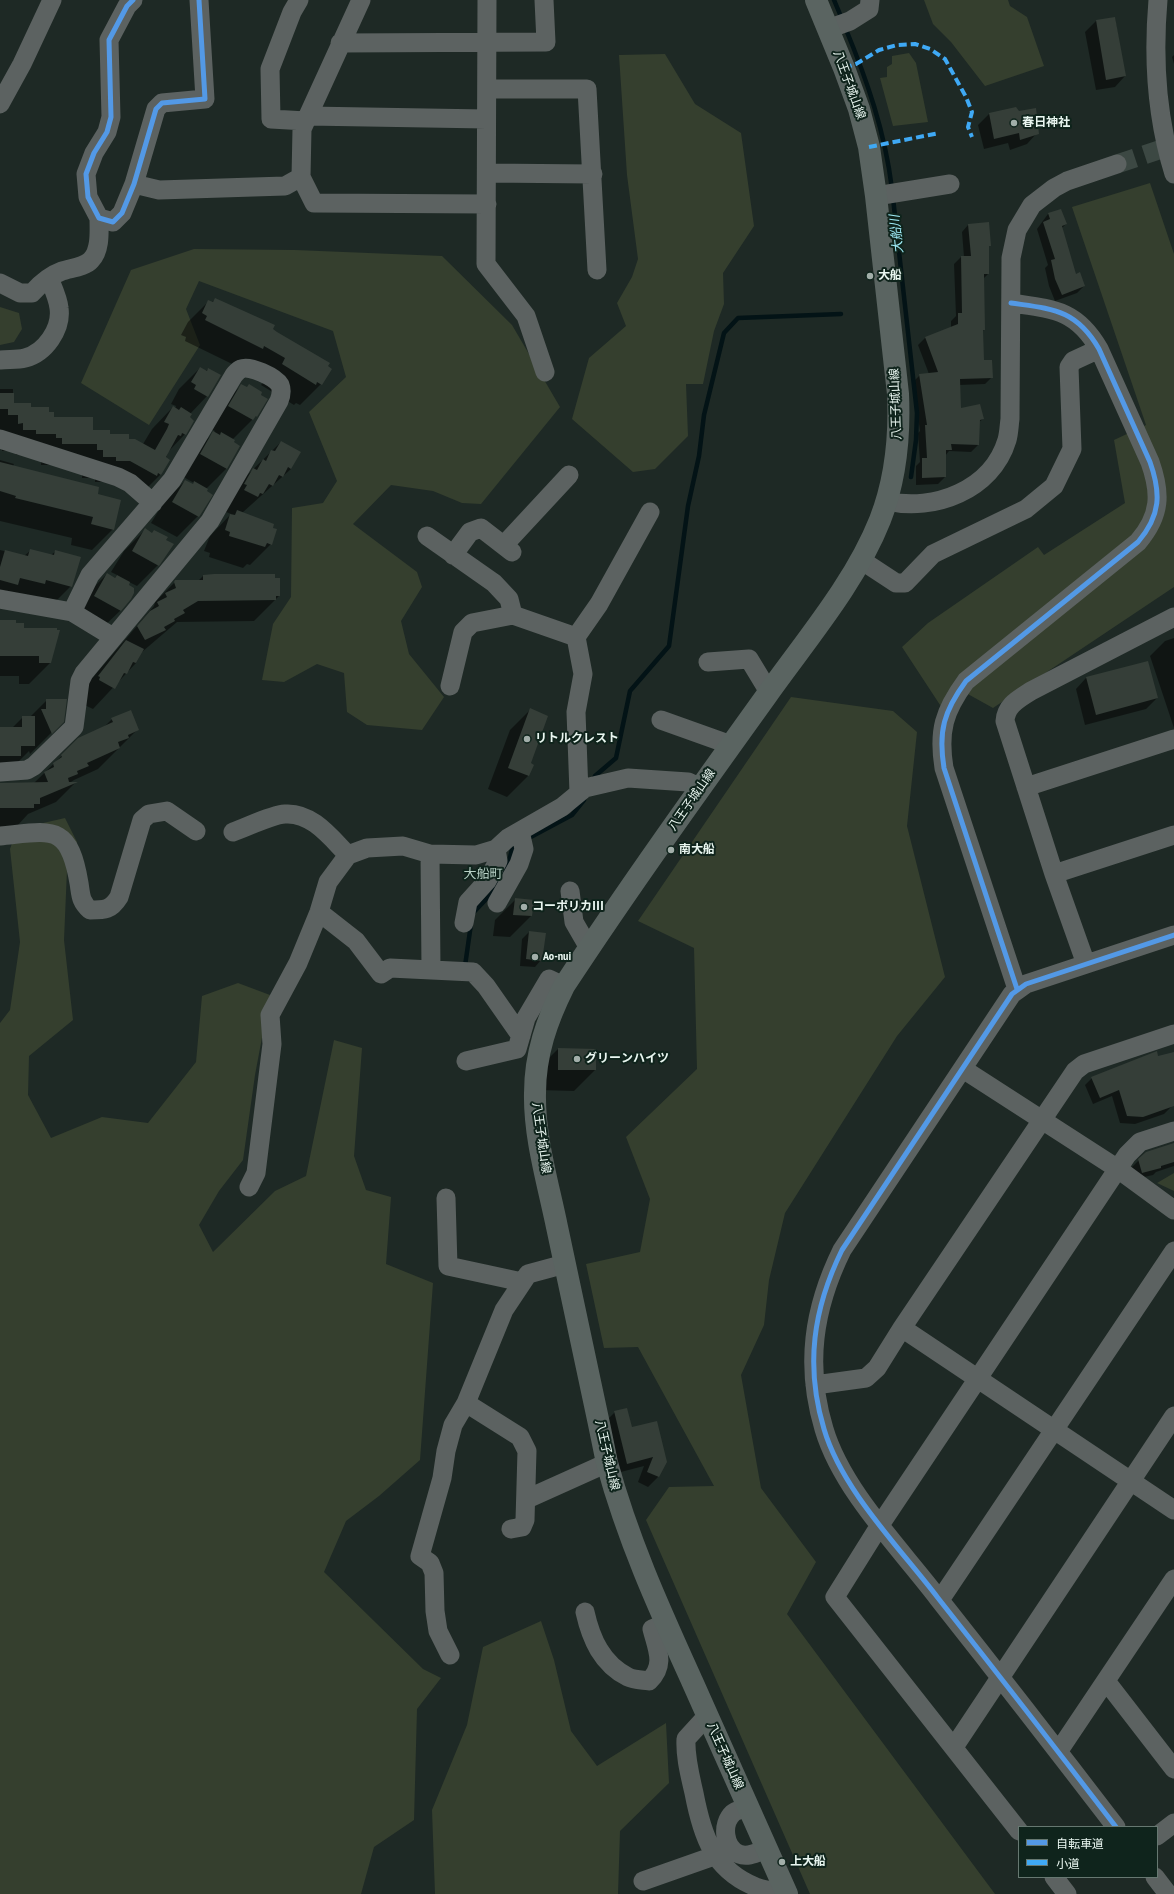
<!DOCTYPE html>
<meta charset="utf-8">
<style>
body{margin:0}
#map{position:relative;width:1174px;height:1894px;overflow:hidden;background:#1e2925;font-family:"PT Sans Narrow","Noto Sans JP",sans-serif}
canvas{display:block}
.legend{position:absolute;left:1018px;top:1826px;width:140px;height:52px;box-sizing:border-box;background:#0f241c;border:1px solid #667871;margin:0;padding:5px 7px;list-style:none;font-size:12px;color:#e9f6f0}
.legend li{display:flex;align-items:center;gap:8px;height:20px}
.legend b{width:20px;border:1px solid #667871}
</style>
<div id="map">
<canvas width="1174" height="1894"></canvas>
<ul class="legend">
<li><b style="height:5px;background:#5399e6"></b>自転車道</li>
<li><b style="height:5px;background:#3fa9f5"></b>小道</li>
</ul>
</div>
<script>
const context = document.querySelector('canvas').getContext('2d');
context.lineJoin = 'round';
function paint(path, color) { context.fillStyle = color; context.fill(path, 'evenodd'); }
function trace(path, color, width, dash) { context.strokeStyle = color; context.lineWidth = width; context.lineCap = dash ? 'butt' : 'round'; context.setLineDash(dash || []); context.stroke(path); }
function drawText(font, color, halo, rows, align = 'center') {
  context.font = font + ' "PT Sans Narrow","Noto Sans JP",sans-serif'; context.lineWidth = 4; context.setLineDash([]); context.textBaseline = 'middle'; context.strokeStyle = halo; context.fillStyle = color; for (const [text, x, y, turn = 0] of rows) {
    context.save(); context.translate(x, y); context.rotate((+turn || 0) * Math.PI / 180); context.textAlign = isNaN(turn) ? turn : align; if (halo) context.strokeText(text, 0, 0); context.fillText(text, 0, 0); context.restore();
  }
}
paint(new Path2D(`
 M924,0H1008L1010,6L1027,17L1044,66L985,86L951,42L933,24Z
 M909,53L916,63L928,122L893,126L880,78L887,77V67L892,64V56Z
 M665,54L695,104L741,133L754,226L723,273L724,304L714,331L703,384H686L688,436L655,469L633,472L572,419L589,358L626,326L617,303L632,277L638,259L627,175L619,55Z
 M1150,183L1174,254V587L993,708L966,693L942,708L902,647L928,623L1038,547L1044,555L1125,503L1114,440L1146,425L1072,207Z
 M194,249L295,250L442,256L512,325L560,407L481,504L462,503L433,491L391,485L353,524L417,572L422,587L401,621L409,654L444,697L422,730L367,725L347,712L344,673L317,664L284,682L262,680L273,624L291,597L292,508L323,503L337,481L309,412L346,377L333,331L199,281L186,309L200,345L149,425L81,383L131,270Z
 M0,307L19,313L22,329L14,342L0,345Z
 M791,697L893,711L917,732L907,826L945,977L897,1036L785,1213L769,1280L764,1325L741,1375L761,1488L816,1562L787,1614L995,1894H810L646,1520L669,1487L714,1486L638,1347L604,1348L586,1264L640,1252L650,1199L626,1137L697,1069L694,948L638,921Z
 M65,818L77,842L67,870L64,940L73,1020L29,1056L28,1095L51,1138L102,1117L148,1123L196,1062L202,996L238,983L270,995L255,1075L243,1160L219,1191L199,1225L213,1252L275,1191L306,1176L334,1040L362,1048L354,1156L366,1190L391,1197L386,1264L433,1283L420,1460L379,1496L346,1521L324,1572L423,1669L441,1678L417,1709L414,1820L374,1847L361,1894H0V1023L10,1010L20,942L10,849L17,829Z
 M1174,1173V1191L1157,1183Z
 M541,1621L554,1660L571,1731L597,1766L666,1723L669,1783L620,1831L618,1894H435L432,1810L467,1725L483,1647Z`), '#353f2e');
paint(new Path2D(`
 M1115,18L1125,76L1115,87L1096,90L1085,32L1096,21Z
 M1174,55V64L1172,57Z
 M1015,108L1037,133L1027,144L1010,150L1008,143L984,149L978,125L989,114Z
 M1061,210L1066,224L1062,228L1075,275L1084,286L1077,293L1055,301L1049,286L1045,268L1048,265L1037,229L1048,214Z
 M968,225L990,245L988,247V274L983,279L984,330L982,331L983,361L992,377L985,384L959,385L960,409L983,419L979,422L978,445L971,452L949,451L945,456V477L938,484L916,485V466L920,462L918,433L920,431L913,382L920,375L929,374L918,345L925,338L951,328V321L956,316L954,264L961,257H964L962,232Z
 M216,299L272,329L321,384L300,405L296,403L294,405L261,385L265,380L185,341L186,337L181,335L188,322L209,301L212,302Z
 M200,368L206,371L208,369L207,396L190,414L188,418L193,421L185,434L168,452L161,474L140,495L108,482H95V478H82V471L77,465H41V459L36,455H16V451H2V444H0V389H13V404L48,413L53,418L92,431L143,444L152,429L173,407L175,408L176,406L171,404L179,389Z
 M242,385L256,416L233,439L227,468L206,489L198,516L177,537L151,523L164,502L185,481L192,485L194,483L180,475L193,454L215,431L208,428L220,406Z
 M281,442L291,469L242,513L271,544L250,565L247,564L243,568L209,557L210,553L204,551L210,536L231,514L224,511L232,490Z
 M0,460L14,464L13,466L97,495L113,529L92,550L71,545L72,538L0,521Z
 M145,530L158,565L137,586L129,582L121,610L99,631L74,617L86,595L107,574L114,579L117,575L111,572L124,551Z
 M0,550L24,556L30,551L51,555L56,551L71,586L50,607L0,601Z
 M203,576L274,579L279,596L254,621L177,622L142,652L136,663L93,709L78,702L82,690L154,606L155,602L176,581H198Z
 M0,621L15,624L23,629L50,663L29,684H19V676H0Z
 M1174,638V728L1150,656L1165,641Z
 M1086,678L1157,698L1146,709L1085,725L1076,689Z
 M47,700L63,721L30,754L29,751L13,767L0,775V728H12L22,718H29Z
 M531,709L528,776L507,797L488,789L510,730Z
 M112,719L138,729L98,769L74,780L71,782H76L56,802L28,814L18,825L0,829V783H34L79,739L103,728Z
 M516,899L531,916L510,937L493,936L495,920Z
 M529,932L541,960L535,967L520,966L522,939Z
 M558,1049L595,1050V1070L574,1091L537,1090V1070Z
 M1174,1053V1080L1171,1107L1164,1114L1135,1124L1120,1123L1112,1096L1093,1104L1085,1085L1092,1078Z
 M1174,1144V1166L1156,1172L1153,1175L1135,1179L1132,1167L1146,1153Z
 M615,1412L666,1462L658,1477L648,1487L638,1482L644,1466L617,1473L605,1422Z`), '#0007');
trace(new Path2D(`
 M834,0L842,19
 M845,27C867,80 885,132 892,189
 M893,198L917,413L916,440L911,477
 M593,780L595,776L616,758L630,691L669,646L688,506L699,456L704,415L724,333L738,318L841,314
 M527,839L572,815L584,800
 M473,913L491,894L501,875L508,866L513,845L517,844
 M465,966L471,924`), '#031316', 4.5);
paint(new Path2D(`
 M1115,17L1126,76L1106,80L1096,20Z
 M1016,107L1019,111L1036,108L1039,134L1020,140L1019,133L994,139L989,113Z
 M1061,209L1067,224L1062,226L1076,274L1080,272L1085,286L1062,295L1055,279L1051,260L1055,259L1043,222L1050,219L1048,213Z
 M989,222L991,246H989V274H984L985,330H983L984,360H992L993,378L960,379L961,408L980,404L984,419L980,420L979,445L951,444L952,450H946V477L922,478V458H927L925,425H927L919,374L938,372L925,337L958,324V313H962L961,256H971L968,224Z
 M215,298L275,325L273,329L277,332L330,363L328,366L332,369L322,385L317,382L316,385L282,364L285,358L264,346L263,349L205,320L207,316L202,313L208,300L213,302Z
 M200,367L207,371L208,368L221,375L208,397L194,389L196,385L191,382Z
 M241,384L247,387L249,384L262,392L261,395L268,399L257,417L256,416L253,420L228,406Z
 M0,393H14V403H31V407H49V412H54V417H93V430H110V434H129V439H135L155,450L167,429L169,424L164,422L173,406L179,410L181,407L192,414L190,417L194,421L186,435L182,433L181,436L178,435L166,457L170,460L161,475L158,473L157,476L130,461H116V457H103V450H97V444H62V438H56V434H36V430H23V423L18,424V415H8V409H0Z
 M213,431L220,435L221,432L235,440L234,442L240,446L227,469L200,454Z
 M281,441L301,452L291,469L288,467L283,477L279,475L273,486L269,484L263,494L260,493L258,497L244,490L247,485L244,484L253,468L257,470L263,459L266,461L271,450L275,451Z
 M0,462L99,487L98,494L121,500L114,530L91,524L93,517L15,498L16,496L0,491Z
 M185,480L193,484L194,481L208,489L207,491L213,495L199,517L172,502Z
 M237,510L274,524L273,528L277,529L272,545L267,543L265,547L229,536L230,532L225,530L230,514L235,515Z
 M145,528L152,533L154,530L168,537L166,540L174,544L159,566L132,551Z
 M30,549L54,555L55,550L81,557L72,587L46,580L45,584L20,578L18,585L0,580V567L5,550L28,556Z
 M107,573L115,578L117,575L130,582L129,585L134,588V593L131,599L121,611L94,596Z
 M214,574H275V578H280V596H276V600L198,601L183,610L185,613L174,619L175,621L164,627L166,630L145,640L137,626L150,611L159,606L157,602L167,597L165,593L176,588L174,582L175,580H203V575Z
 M0,620H16V623H24V628H57V630H60L51,663H39V656H0Z
 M126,640L144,649L136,663L133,662L127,674L124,673L115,689L99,680L100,677L98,676Z
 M1148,661L1158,698L1096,715L1086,677Z
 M46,699H67L64,722L52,734L41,709H46Z
 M530,708L548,716L531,763L534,765L529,776L508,768Z
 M131,710L139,730L128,735L129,738L118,742L120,748L87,763L89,766L77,771L78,774L68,778L69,782H78L40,798V804H34V808H0V783L48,782L44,772L54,767L53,763L62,757L61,755L78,738L113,722L111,718Z
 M22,716H35V746H21V756H0V727H22Z
 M515,898L534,900L532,916L513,915Z
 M529,931L546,933L542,961L526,959Z
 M558,1048L596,1049V1070H558Z
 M1157,1051L1158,1056L1174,1052V1106L1143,1117L1127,1116L1119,1090L1100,1098L1091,1077Z
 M1174,1143V1162L1161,1166V1168L1142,1173L1138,1159L1146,1152Z
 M627,1408L632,1427L657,1421L667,1462L659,1477L647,1472L653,1457L627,1464L614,1411Z`), '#353e38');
trace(new Path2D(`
 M1117,164L1174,145`), '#3c4843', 19, [19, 10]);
trace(new Path2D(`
 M133,0L127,6L109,40L111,117L107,132L94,153L86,174L88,197L99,218L113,222L122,213L134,184L156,109L162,103L205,99L199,0
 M299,0L292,12L270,69L271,119L306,121
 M361,0L302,129L301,177L314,203L487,204
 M487,0L486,264L526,316L545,372
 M1158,0C1153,57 1157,119 1174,174
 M828,29L850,21L869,9L870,0
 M340,43L546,42L544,0
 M487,89H587L597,270
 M0,104L22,64L52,0
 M308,116L486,119
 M487,173L593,174
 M134,184L159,190L285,186L301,177
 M876,196L950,184
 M0,283L20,293H32C40,284 51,275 62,271C71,268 85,267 91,260C101,250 99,230 99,218
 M1011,303C1052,309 1076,309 1099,349L1150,462C1161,493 1161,515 1138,542L966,681C944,711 938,731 944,768L1017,989
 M0,360C8,359 17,360 25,358C45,353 62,329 59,308C58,298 53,288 49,278
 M0,439L118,477L130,483L153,503
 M887,501C934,512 992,490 1007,440C1009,433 1009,426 1010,419L1011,258L1017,230L1032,205L1054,188L1067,181L1117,164
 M427,536L494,583L509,599L513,615
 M504,545L569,475
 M453,555L470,532L481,528L512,552
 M861,560L896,583H905L933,554L1026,509L1054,486L1072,449L1069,367L1073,361L1099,349
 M0,599L72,612L113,637
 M576,637L599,604L650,512
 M708,662L749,659L769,692
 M450,686L463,632L472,623L513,615L576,637L583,674L576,712L579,793
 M661,720L731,745
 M0,772L27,770L34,766L74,727L80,681L84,673L210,521L279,401C281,396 282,390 280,385C275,377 250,365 241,369C238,370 236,373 234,375L172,480L90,575L72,612
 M1026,787L1174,739
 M233,832C248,827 270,815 285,814C312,812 331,838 348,855L367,848L403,846L430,854L476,855L496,849L508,838L562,807L585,788L628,778L688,782L701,788
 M0,836C52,831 69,823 79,883C81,895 80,901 90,910C105,910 111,910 119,897L142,820L149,814L167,811L196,831
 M430,854L431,970
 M1054,874L1174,835
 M570,891L574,922L589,948
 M497,903L519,864L524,849L520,831
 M319,912L356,941L381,974L390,968L473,972L486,986L521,1036
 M464,923L468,902L487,881L498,861L496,849
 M1086,964L1054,874L1005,721C1006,705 1019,699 1031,691L1174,617
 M466,1061L517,1049L526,1018L549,979L564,986
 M963,1069L1118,1169L1174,1210
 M249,1187L256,1173L272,1044L270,1015L298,963L319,912L328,882L348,855
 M446,1198L448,1266L522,1282
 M902,1328L1174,1510
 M815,1385L866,1378L877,1368L902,1328L1075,1071L1084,1064L1174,1034
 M466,1403L520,1437L527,1451L525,1520L522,1527L511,1529
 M527,1499L607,1463
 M940,1600L1174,1251
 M585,1612C591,1639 602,1664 628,1677C634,1680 643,1680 649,1681C666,1665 657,1649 652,1629L666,1623
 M450,1655L438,1631L435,1611L434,1573L430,1563L420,1556L442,1478L446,1451L453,1425L466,1403L504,1310L528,1274L565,1264
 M1106,1681L1174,1769
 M707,1716L686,1739C685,1757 690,1775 694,1793C702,1835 713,1870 756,1887C764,1891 776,1891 786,1892
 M954,1747L1174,1416
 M1058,1752L1174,1579
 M748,1807C744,1809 736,1810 733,1813C721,1824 724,1848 739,1854C748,1858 758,1852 767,1849
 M1116,1827C1057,1750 998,1674 938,1598C900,1548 842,1490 824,1429C805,1366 813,1309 842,1250L1012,994L1026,984L1174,935
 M1019,1831L835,1597L880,1525L1127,1155L1140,1142L1174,1131
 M1157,1836L1174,1823
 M1054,1877L1067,1894
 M1155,1877L1168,1894
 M643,1881L714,1856`), '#5c6261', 19);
trace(new Path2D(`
 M787,1894C755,1823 723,1752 692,1681C659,1608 628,1540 607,1463C591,1384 574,1305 557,1227C548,1183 534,1137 535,1093C535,1054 547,1020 564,986C629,887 698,791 767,695C806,640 855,583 880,520C896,479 900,438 898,394L876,196L869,147L859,109L844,68L816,0`), '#5a6461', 22);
trace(new Path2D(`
 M844,68L856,64L879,50L897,45L915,44L930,49L945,59L966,97L972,112L968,127L972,137
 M869,147L939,133`), '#3fa9f5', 4, [8, 4]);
trace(new Path2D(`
 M133,0L127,6L109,40L111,117L107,132L94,153L86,174L88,197L99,218L113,222L122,213L134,184L156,109L162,103L205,99L199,0
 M1011,303C1052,309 1076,309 1099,349L1150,462C1161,493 1161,515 1138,542L966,681C944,711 938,731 944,768L1017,989
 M1116,1827C1057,1750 998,1674 938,1598C900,1548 842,1490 824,1429C805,1366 813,1309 842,1250L1012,994L1026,984L1174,935`), '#5399e6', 5);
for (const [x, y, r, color] of [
 [1014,123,4,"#a2aea9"],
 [870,276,4,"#a2aea9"],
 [527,739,4,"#a2aea9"],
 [671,850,4,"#a2aea9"],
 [524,907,4,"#a2aea9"],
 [535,957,4,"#a2aea9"],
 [577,1059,4,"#a2aea9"],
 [782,1862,4,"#a2aea9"]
]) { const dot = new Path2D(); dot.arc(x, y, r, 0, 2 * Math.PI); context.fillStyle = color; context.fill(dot); trace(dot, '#0f241c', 1.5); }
drawText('12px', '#e9f6f0', '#0f241c', [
 ["八王子城山線",849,85,70],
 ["八王子城山線",896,404,-92],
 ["八王子城山線",692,800,-55],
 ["八王子城山線",541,1138,82],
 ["八王子城山線",607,1455,77],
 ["八王子城山線",725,1756,66]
]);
drawText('bold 12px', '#e9f6f0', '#0f241c', [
 ["春日神社",1022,123],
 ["大船",878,276],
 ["リトルクレスト",535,739],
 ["南大船",679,850],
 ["コーポリカⅢ",532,907],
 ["Ao-nui",543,957],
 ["グリーンハイツ",585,1059],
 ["上大船",790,1862]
], 'left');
drawText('italic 13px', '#9febf7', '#0f241c', [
 ["大船川",897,234,-96]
]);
drawText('13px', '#b9d2c7', '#0f241c', [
 ["大船町",483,874]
]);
</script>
